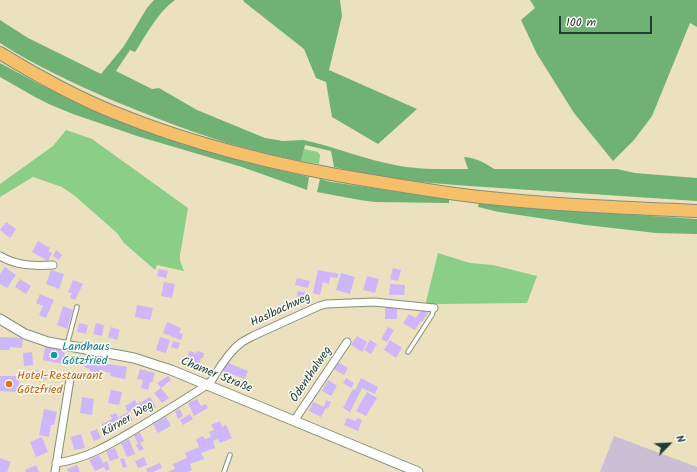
<!DOCTYPE html>
<meta charset="utf-8">
<style>
body{margin:0}
#map{position:relative;width:697px;height:472px;overflow:hidden;background:#ebe1bf;font-family:Kalam,sans-serif}
canvas{display:block}
.north{position:absolute;left:649px;top:424px;width:40px;height:40px;-webkit-text-stroke:3px #fdfcf7;paint-order:stroke;rotate:66deg;font-size:11px;font-weight:700;line-height:16px;text-align:center;color:#1f3d34}
.north::after{content:'';display:block;margin:auto;width:14px;height:18px;background:#1f3d34;clip-path:polygon(50% 0,100% 100%,50% 72%,0 100%)}
.scale{position:absolute;left:559px;top:16px;width:93px;height:18px;box-sizing:border-box;border:2px solid #1f3d34;border-top:0;padding-left:5px;font-size:12px;line-height:14px;white-space:nowrap;color:#1f3d34;-webkit-text-stroke:3px #fdfcf7;paint-order:stroke}
</style>
<div id="map">
<canvas width="697" height="472"></canvas>
<div class="north">N</div>
<div class="scale">100 m</div>
</div>
<script>
const context = document.querySelector('canvas').getContext('2d');
context.lineJoin = 'round';
function paint(path, color) { context.fillStyle = color; context.fill(path, 'evenodd'); }
function trace(path, color, width, dash) { context.strokeStyle = color; context.lineWidth = width; context.lineCap = dash ? 'butt' : 'round'; context.setLineDash(dash || []); context.stroke(path); }
function drawText(font, color, halo, rows, align = 'center') {
  context.font = font + ' Kalam,sans-serif'; context.lineWidth = 3; context.setLineDash([]); context.textBaseline = 'middle'; context.strokeStyle = halo; context.fillStyle = color; for (const [text, x, y, turn = 0] of rows) {
    context.save(); context.translate(x, y); context.rotate((+turn || 0) * Math.PI / 180); context.textAlign = isNaN(turn) ? turn : align; if (halo) context.strokeText(text, 0, 0); context.fillText(text, 0, 0); context.restore();
  }
}
paint(new Path2D(`
 M614,436L697,467V472H600Z`), '#cbbfd6');
paint(new Path2D(`
 M66,130L92,139L188,208L180,255V261L184,271L157,265L155,270L124,243L117,233L75,196L62,187L33,177L0,197V184L53,146Z
 M304,149L318,152L320,155L319,164L301,161Z
 M438,253L470,263L493,265L537,276L527,303L440,304L425,306Z`), '#8bce87');
paint(new Path2D(`
 M154,0H175C157,13 147,34 135,52L130,50L116,71L152,89L159,88L197,110L265,138L283,141L303,140L312,142C340,149 367,160 395,165C419,170 444,169 468,169L464,157C476,158 484,162 494,169H617L635,173L697,178V201C636,197 576,193 515,189C454,185 393,182 334,167L331,151L305,145L301,161C276,156 251,150 227,143C189,131 151,116 114,101C75,84 36,66 0,43V20L28,38L101,74L124,46L147,8Z
 M244,0H340L342,16L329,70L417,109L378,144L332,117L326,82L316,78L304,49L243,1Z
 M530,0H697V27L690,23L652,116L634,140L613,161L574,113L537,54L521,20L535,8Z
 M0,63L37,83L80,104L134,126L182,144L253,164L309,177L307,190L242,167L137,136L73,114L51,105L35,97L0,77Z
 M320,179L331,182L449,199V203L375,202L360,200L317,192Z
 M479,202L575,211L697,219V234L656,233L586,225L499,212L478,207Z`), '#70b174');
paint(new Path2D(`
 M6,222L16,229L10,238L0,230Z
 M38,241L50,248L48,251L52,253L48,261L32,252Z
 M56,250L62,255L59,260L53,256Z
 M5,267L16,275L7,288L0,284V274Z
 M393,268L401,270L398,281L390,279Z
 M159,269L168,271L166,278L157,276Z
 M51,270L64,274L59,289L46,284Z
 M318,270L339,274L337,278L330,277L329,284L323,282L320,295L313,293Z
 M341,273L355,277L350,294L336,290Z
 M367,276L379,279L375,293L363,290Z
 M297,278L310,281L308,288L295,285Z
 M20,279L31,286L26,294L15,287Z
 M73,280L83,284L75,300L70,298L72,293L68,292Z
 M164,282L175,284L172,298L161,296Z
 M390,284L405,285L404,295H389Z
 M298,291L308,293L306,303L296,301Z
 M40,294L54,300L46,318L39,315L43,306L36,303Z
 M137,305L153,308L150,320L135,317Z
 M63,306L73,310L67,329L57,325Z
 M385,307H397V319H385Z
 M422,309L428,313L422,322L421,321L415,330L403,323L409,314L416,318Z
 M167,322L181,328L179,333L183,334L181,340L163,333Z
 M79,323L88,325L86,334L77,332Z
 M96,323L104,325L102,336L93,334Z
 M111,327L120,330L117,340L108,337Z
 M388,327L394,330L387,342L381,339Z
 M357,336L367,342L362,352L351,345Z
 M0,337L23,338L22,348L10,347L9,350H0Z
 M160,337L170,340L166,353L156,350Z
 M370,340L377,344L371,354L364,350Z
 M390,340L402,348L396,358L384,350Z
 M173,341L180,343L178,349L171,347Z
 M45,347L65,350L63,364L43,360Z
 M189,351L196,353L197,351L204,353L203,358H201L199,365L187,361Z
 M32,352L33,365L24,366L23,353Z
 M86,358L103,361L102,363L127,367L125,379L110,376L111,373L101,371L99,379L89,377L90,369L84,367Z
 M226,362L248,371L245,379L223,371Z
 M338,362L348,368L344,375L334,369Z
 M140,369L155,373L152,383L150,382L148,390L141,388L143,380L137,379Z
 M36,370L47,373L46,380L35,377Z
 M0,376H19V392L0,391Z
 M168,376L171,380L161,388L157,383Z
 M346,378L354,383L351,388L343,383Z
 M361,378L378,387L375,394L362,388L350,412L343,408L353,389L355,390Z
 M328,380L337,386L331,396L322,391Z
 M161,388L169,398L162,403L154,393Z
 M111,390L122,392L119,405L108,403Z
 M367,392L377,398L366,416L356,411Z
 M82,397L94,399L92,415L80,413Z
 M150,397L156,407L143,414L138,406L128,412L125,406L135,400L137,404Z
 M197,399L201,406L206,404L208,408L194,416L188,403Z
 M326,400L331,402L328,409L326,408L321,417L309,411L313,402L324,407Z
 M44,409L57,412L54,425H51L49,437L39,435Z
 M180,409L183,416L178,419L175,411Z
 M128,412L133,420L124,425L119,417Z
 M116,413L120,421L117,422L120,429L107,435L102,424L112,419L110,415Z
 M190,414L193,419L183,425L180,420Z
 M166,417L171,426L158,433L153,424Z
 M347,418L356,421L357,418L362,420L358,431L344,425Z
 M220,421L222,427L226,425L232,438L220,443L218,439L213,441L215,448L201,453L204,459L190,464L192,470L188,472H168L175,469L173,464L187,458L185,453L199,447L196,439L203,436L205,439L211,437L209,432L214,430L211,425Z
 M97,429L101,438L94,441L90,432Z
 M140,432L144,441L140,443L144,449L139,451L136,445L138,444L134,435Z
 M81,434L85,448L74,450L71,437Z
 M42,437L48,452L36,457L30,442Z
 M129,439L135,454L127,457L121,443Z
 M115,448L119,458L110,461L106,451Z
 M99,455L103,463L107,461L110,469L106,471L104,467L95,471L89,460Z
 M144,457L147,465L138,468L135,461Z
 M0,458L11,462L7,472H0Z
 M124,458L127,467L123,468L120,459Z
 M160,463L162,468L153,472H147L146,469Z
 M36,465L39,472H26L25,470Z
 M77,465L80,472H68L67,469Z`), '#cdb6f9');
const service = new Path2D(`
 M67,345L77,307
 M408,352L432,315L434,308
 M224,472L230,455`);
const minor = new Path2D(`
 M0,256C17,266 34,266 53,265
 M294,421L347,342
 M56,463C88,459 114,442 141,426C163,413 185,399 207,385L212,380L220,367L228,356L235,348L242,342L253,336L319,306L326,304L374,302L434,308
 M55,472L70,379`);
const tertiary = new Path2D(`
 M0,319L25,334L48,342L134,358L171,370L418,472`);
const trunk = new Path2D(`
 M0,53C36,75 74,96 113,112C196,146 283,167 372,181C408,187 443,193 480,197C552,205 625,208 697,211`);
trace(service, '#858f7a', 5.5);
trace(minor, '#858f7a', 9);
trace(tertiary, '#858f7a', 11);
trace(trunk, '#858f7a', 14);
trace(service, '#fff', 3.5);
trace(minor, '#fff', 7);
trace(tertiary, '#fff', 9);
trace(trunk, '#f6c06b', 12);
for (const [x, y, r, color] of [
 [54,355,4,"#0f9aa8"],
 [9,384,4,"#e8710a"]
]) { const dot = new Path2D(); dot.arc(x, y, r, 0, 2 * Math.PI); context.fillStyle = color; context.fill(dot); trace(dot, '#fdfcf7', 1.5); }
drawText('12px', '#1f3d34', '#fdfcf7', [
 ["Haslbachweg",281,311,-25],
 ["Ödenthalweg",312,375,-56],
 ["Chamer Straße",216,376,22],
 ["Kürner Weg",128,420,-31]
]);
drawText('12px', '#0d838f', '#fdfcf7', [
 ["Landhaus",62,348],
 ["Götzfried",62,362]
], 'left');
drawText('12px', '#c56008', '#fdfcf7', [
 ["Hotel-Restaurant",17,377],
 ["Götzfried",17,391]
], 'left');
</script>
